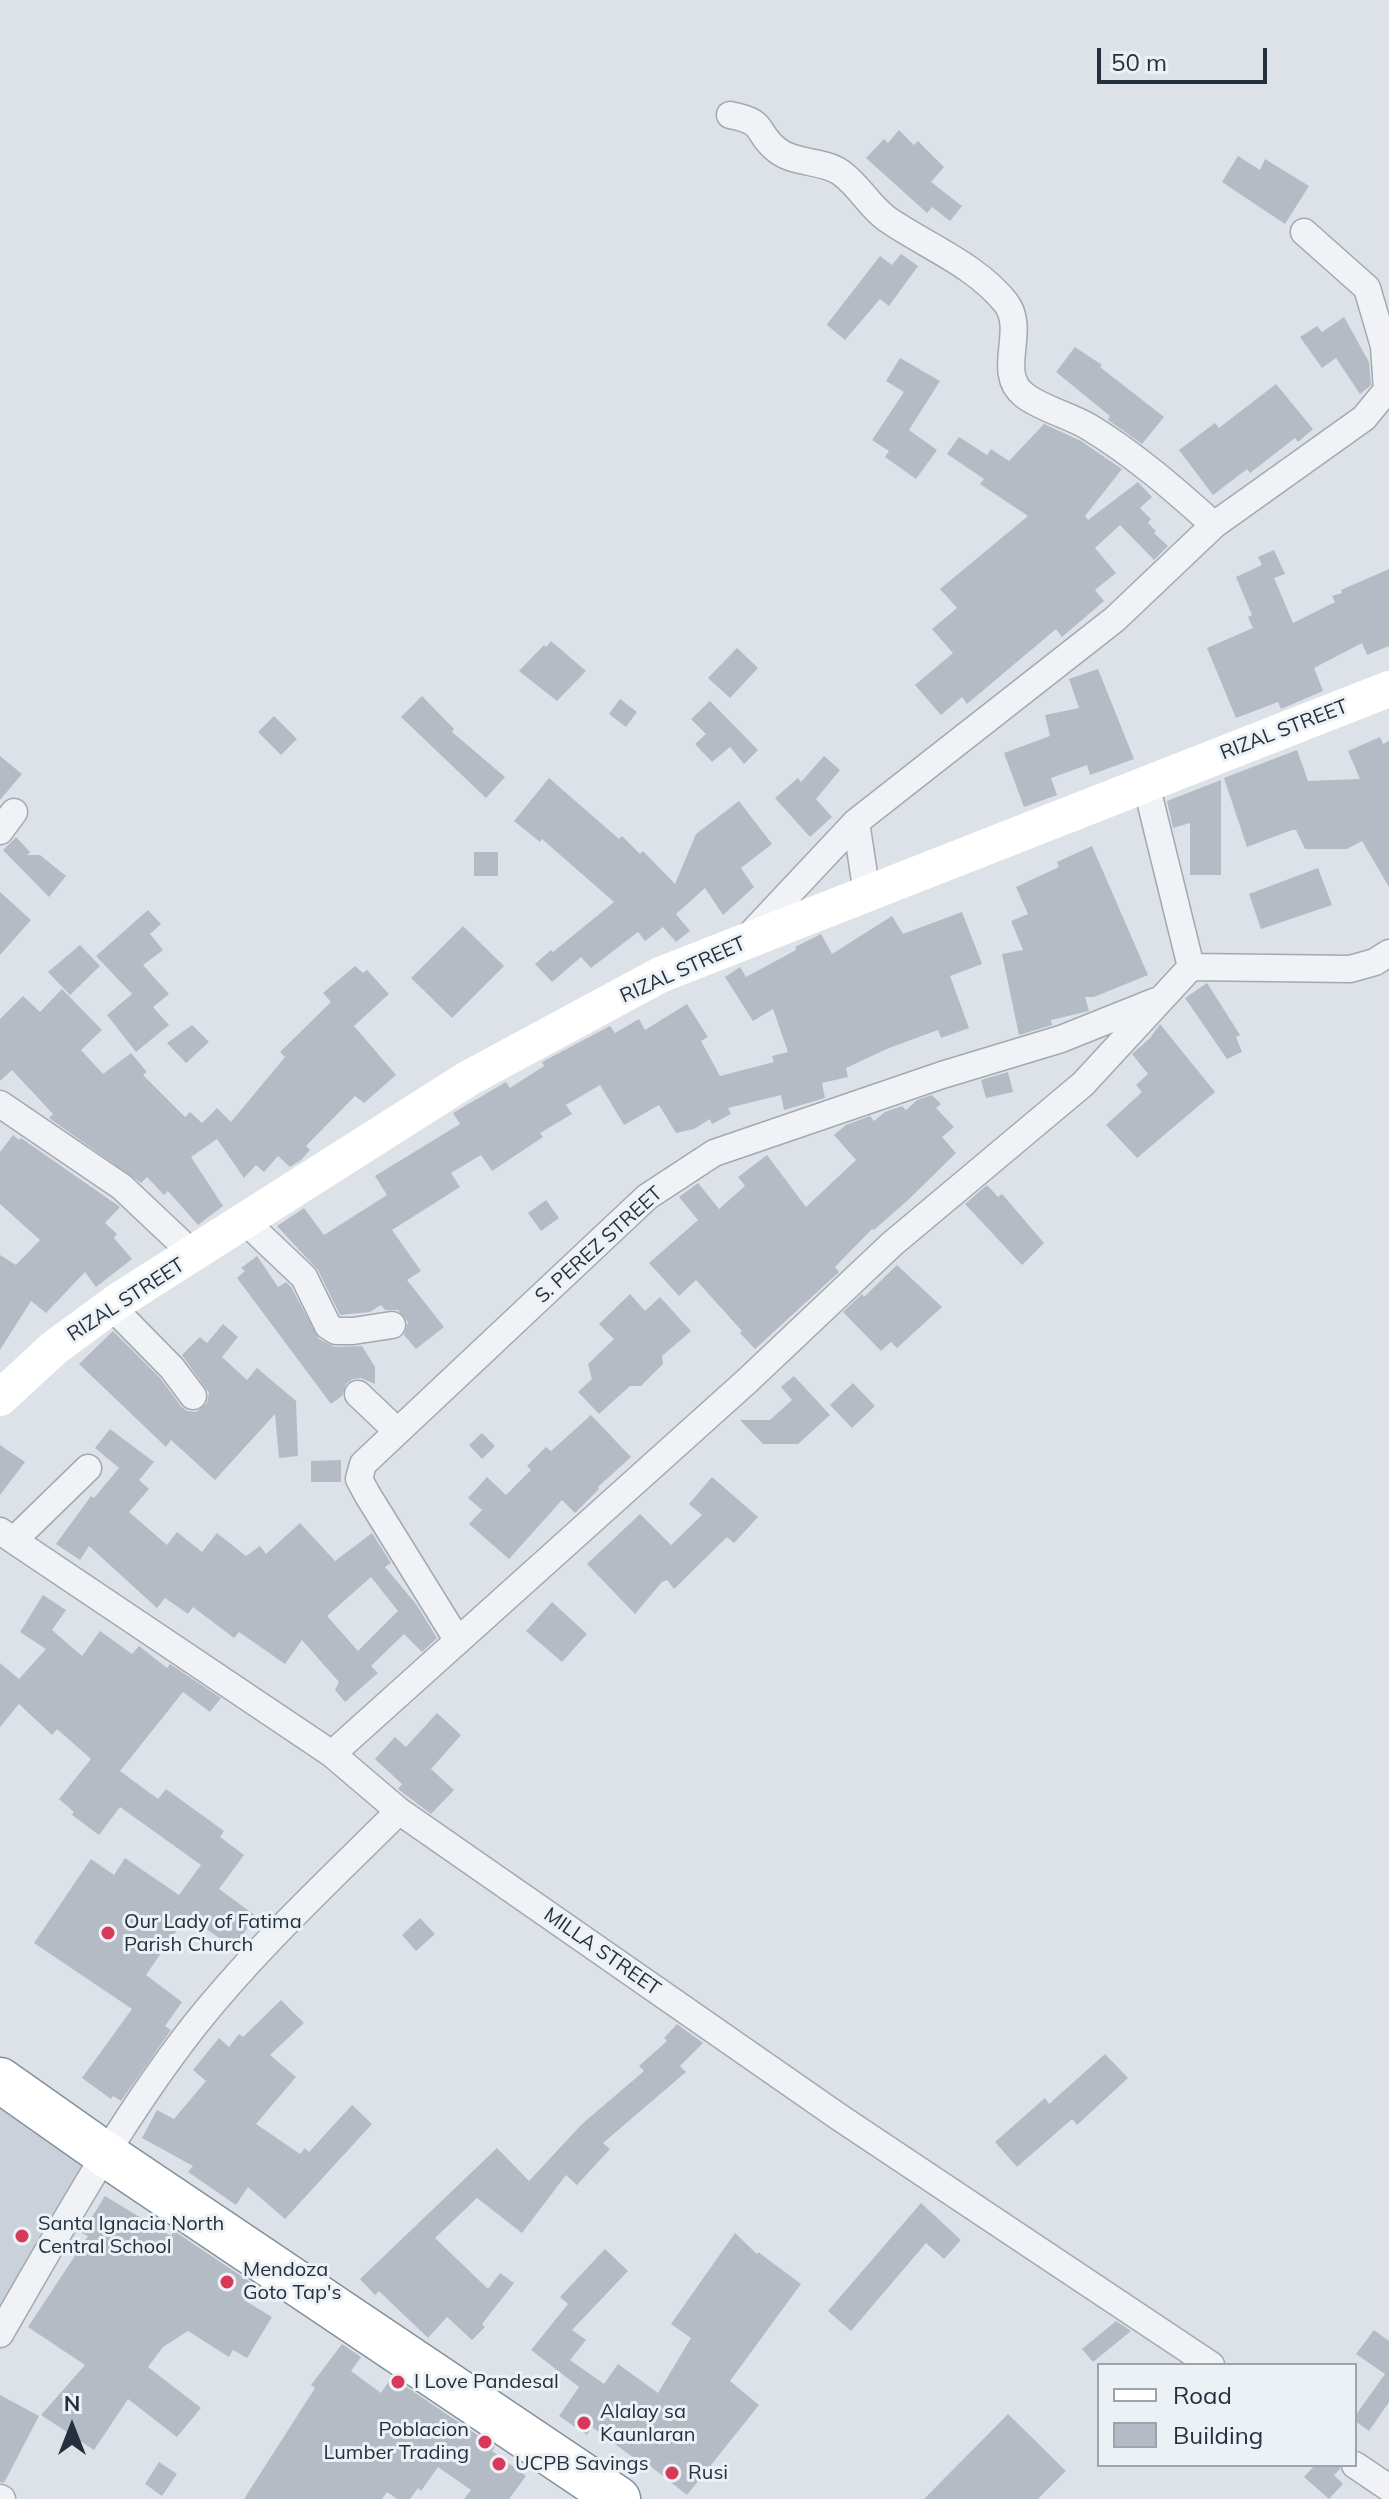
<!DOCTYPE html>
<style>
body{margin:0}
#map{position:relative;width:1389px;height:2499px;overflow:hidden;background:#dde2e8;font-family:Mulish,sans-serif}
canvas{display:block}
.legend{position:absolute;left:1097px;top:2363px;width:260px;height:104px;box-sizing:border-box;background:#ecf1f5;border:2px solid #9ca4ac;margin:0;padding:10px 14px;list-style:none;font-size:24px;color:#25303f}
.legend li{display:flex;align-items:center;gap:16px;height:40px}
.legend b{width:40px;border:2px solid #9ca4ac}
.north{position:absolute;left:32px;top:2387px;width:80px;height:80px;-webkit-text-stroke:6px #ecf1f5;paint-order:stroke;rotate:0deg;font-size:22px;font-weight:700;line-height:32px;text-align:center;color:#25303f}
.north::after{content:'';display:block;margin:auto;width:28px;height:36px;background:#25303f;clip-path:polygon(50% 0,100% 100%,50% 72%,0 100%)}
.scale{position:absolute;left:1097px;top:48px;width:170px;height:36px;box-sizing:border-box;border:4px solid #25303f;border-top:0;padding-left:10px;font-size:24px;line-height:28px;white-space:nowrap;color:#25303f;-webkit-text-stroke:6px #ecf1f5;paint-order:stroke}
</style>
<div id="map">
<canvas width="1389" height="2499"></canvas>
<ul class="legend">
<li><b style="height:10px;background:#fff"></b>Road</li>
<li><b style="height:22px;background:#b4bbc5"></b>Building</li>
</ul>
<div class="north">N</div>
<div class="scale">50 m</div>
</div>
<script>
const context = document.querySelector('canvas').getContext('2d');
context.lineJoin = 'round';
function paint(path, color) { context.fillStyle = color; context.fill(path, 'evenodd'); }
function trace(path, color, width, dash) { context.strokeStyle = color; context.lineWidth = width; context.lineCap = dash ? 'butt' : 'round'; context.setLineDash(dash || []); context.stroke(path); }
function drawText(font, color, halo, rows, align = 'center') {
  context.font = font + ' Mulish,sans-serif'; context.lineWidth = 6; context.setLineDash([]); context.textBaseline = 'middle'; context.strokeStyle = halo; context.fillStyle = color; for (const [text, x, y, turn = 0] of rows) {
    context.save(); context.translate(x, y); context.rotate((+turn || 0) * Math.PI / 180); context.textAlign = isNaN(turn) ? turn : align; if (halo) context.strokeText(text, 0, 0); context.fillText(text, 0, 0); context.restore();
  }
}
paint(new Path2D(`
 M0,2099L90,2160L0,2311Z`), '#cbd1da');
paint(new Path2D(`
 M899,130L914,145L918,141L944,167L931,182L962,206L950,221L932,207L927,213L866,158L884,139L888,143Z
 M1238,156L1260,170L1265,159L1309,186L1285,224L1222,182Z
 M901,254L918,266L889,306L880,299L845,340L827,325L828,323L880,256L892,265Z
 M1344,317L1369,362L1371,385L1360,394L1336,358L1322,368L1300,337L1317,326L1322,332Z
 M1075,347L1102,365L1100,367L1164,417L1142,444L1108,420L1110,416L1056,372Z
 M900,358L940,381L909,430L937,450L916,479L885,457L889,451L872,440L904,392L886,381Z
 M1276,384L1313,429L1298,442L1295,438L1250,473L1247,469L1213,495L1179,450L1215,423L1219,428Z
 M1044,424L1081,441L1122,469L1085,516L1088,520L1138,482L1152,497L1140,508L1151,519L1148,523L1156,531L1154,533L1168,546L1154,560L1120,525L1095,548L1116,573L1095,590L1104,601L1062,637L1056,629L967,704L962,697L941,715L915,685L953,653L932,629L957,608L940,589L1028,516L980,484L984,479L947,454L959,437L987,455L991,449L1009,461Z
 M1274,550L1285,574L1274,578L1293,623L1335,602L1332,596L1342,593L1341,590L1389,569V646L1367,655L1362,643L1314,668L1323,691L1281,709L1278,702L1236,718L1207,648L1253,628L1248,617L1252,615L1236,577L1262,565L1258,557Z
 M551,641L586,671L557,701L519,671L544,645L546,647Z
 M737,648L758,668L730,698L708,678Z
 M1098,669L1134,759L1090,775L1087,765L1051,778L1057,795L1024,807L1004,753L1050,736L1045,715L1079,708L1069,679Z
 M422,696L454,729L452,732L505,777L486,798L401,717Z
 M620,699L637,712L626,727L609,714Z
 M710,701L758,750L744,764L730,747L712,762L695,744L706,734L691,719Z
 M274,716L297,739L281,755L258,732Z
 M1380,737L1383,744L1389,741V887L1362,841L1347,849H1305L1296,830H1292L1247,847L1224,778L1297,750L1308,781L1360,779L1348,751Z
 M0,756L22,774L0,800Z
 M824,756L840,770L816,799L832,817L810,837L775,798L798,778L801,782Z
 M549,778L619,839L622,836L640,854L643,851L675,884L696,834L739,801L772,844L741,868L754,887L723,915L705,888L676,914L690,931L676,942L663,927L645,941L638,932L591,968L581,957L552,982L535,964L551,950L553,952L614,902L542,839L540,842L514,821Z
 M1221,780V875H1190V823L1173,828L1167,801Z
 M16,837L30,852L27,855H40L66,876L49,897L3,850Z
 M1092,846L1148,975L1094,997H1085L1089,1011L1051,1020L1052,1025L1019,1035L1002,954L1023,950L1011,921L1028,914L1016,887L1059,867L1057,862Z
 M474,852H498V876H474Z
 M1318,868L1332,905L1261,929L1249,894Z
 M0,892L31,920L0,955Z
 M148,910L161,924L150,934L163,950L143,965L169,994L153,1007L169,1025L136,1052L107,1015L132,994L96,956Z
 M962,912L982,964L950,976L969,1028L941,1038L938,1030L889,1048L846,1068L848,1077L822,1083L825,1098L784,1110L781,1095L728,1108L731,1114L712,1124L710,1119L694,1129L676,1133L659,1105L624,1125L600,1085L566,1105L572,1114L540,1133L543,1137L492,1171L481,1155L451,1173L460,1187L392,1230L421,1271L407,1280L444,1327L416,1349L404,1335L408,1322L398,1310H385L381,1305L370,1312L340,1315L318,1270L277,1226L304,1208L324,1235L387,1195L375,1176L460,1124L453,1113L506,1082L510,1088L544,1066L542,1062L610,1026L615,1033L639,1019L645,1030L687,1004L708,1037L701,1041L720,1076L774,1062L772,1056L788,1052L773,1009L753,1021L725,977L740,967L746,977L796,950L795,947L821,934L832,954L892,916L903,934Z
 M463,926L504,966L452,1018L411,978Z
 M80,945L100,966L70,995L48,972Z
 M355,966L363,973L367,970L389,994L354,1026L396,1075L364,1103L355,1096L306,1146L310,1150L301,1160L290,1167L278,1156L264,1172L256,1165L244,1178L217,1139L191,1157L223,1206L198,1225L168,1191L164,1195L147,1177L141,1183L49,1118L53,1114L12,1070L0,1081V1019L23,996L40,1012L62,989L102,1030L81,1050L103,1074L131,1053L147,1072L143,1075L185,1117L190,1112L202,1123L217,1108L231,1122L285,1057L280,1052L331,1002L323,993Z
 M1207,983L1240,1035L1236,1037L1242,1052L1227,1059L1185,998Z
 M1160,1024L1215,1092L1137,1158L1106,1125L1142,1092L1136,1085L1148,1074L1132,1054L1150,1038Z
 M192,1025L209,1042L186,1063L167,1043Z
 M1008,1072L1013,1092L986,1098L981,1080Z
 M932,1095L941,1104L936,1108L954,1127L942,1137L956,1153L908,1200L874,1230L872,1229L835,1267L839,1272L755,1349L740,1333L742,1331L696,1280L679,1296L649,1263L698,1220L679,1197L698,1183L719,1209L745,1186L738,1177L767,1155L806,1207L856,1160L834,1135L846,1125L870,1116L874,1121L885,1112L902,1106L906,1110L917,1100Z
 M13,1135L19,1140L21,1138L120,1207L105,1223L117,1234L114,1238L132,1259L96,1287L85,1272L46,1313L31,1301L0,1350V1255L16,1265L40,1240L0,1204V1152Z
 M987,1185L998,1197L1002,1194L1044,1243L1022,1265L965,1204Z
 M546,1200L559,1218L541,1231L528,1213Z
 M257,1256L278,1287L286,1282L291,1287L319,1339L335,1347L362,1346L375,1367V1384L361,1378L353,1379L346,1384L342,1396L331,1404L237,1278L245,1271L241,1268Z
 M897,1265L942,1307L897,1348L891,1342L881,1351L843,1312L862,1294L864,1297Z
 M630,1294L645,1311L660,1297L691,1331L662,1356L663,1364L641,1386H630L599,1414L578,1392L592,1379L588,1364L614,1339L599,1324Z
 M223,1324L238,1337L222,1357L247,1380L257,1368L296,1401L298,1456L279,1458L275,1414L215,1480L171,1440L166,1447L79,1364L113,1331L160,1378L181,1406L187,1411L196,1412L207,1403L209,1393L182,1355L200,1337L207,1343Z
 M794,1376L830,1415L798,1444H763L740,1420H770L792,1400L781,1387Z
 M853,1383L875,1406L852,1428L830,1405Z
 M591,1415L631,1457L598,1487L599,1489L575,1513L562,1500L509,1559L469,1524L482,1510L468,1498L487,1477L506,1495L531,1470L527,1466L546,1447L551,1451Z
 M110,1429L154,1462L139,1480L149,1489L129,1512L167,1545L177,1532L202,1552L217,1533L246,1556L260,1546L266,1554L300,1523L335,1561L372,1533L391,1563L385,1567L416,1604L437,1638L422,1652L404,1634L371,1666L378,1673L345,1702L335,1690L339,1682L302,1640L285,1664L239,1632L234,1638L193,1607L188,1614L165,1598L157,1608L89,1546L80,1560L56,1544L91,1496L94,1498L119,1468L95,1448ZM371,1577L398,1611L358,1651L327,1616Z
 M482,1433L495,1446L482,1459L469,1445Z
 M0,1445L25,1462L0,1495Z
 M341,1460V1482H311V1461Z
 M712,1477L758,1517L734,1543L727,1537L674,1589L667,1580L662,1582L635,1614L587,1564L640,1514L671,1545L702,1515L689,1504Z
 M43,1595L66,1610L52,1630L82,1656L100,1631L132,1654L139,1646L167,1668L170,1664L221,1698L210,1712L183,1692L120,1771L158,1799L166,1789L224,1831L220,1837L244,1855L219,1889L256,1916L233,1948L187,1915L146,1975L182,2002L165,2026L171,2030L121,2101L113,2096L111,2099L82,2078L132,2009L34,1943L91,1859L114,1875L125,1858L179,1895L201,1865L120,1807L99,1835L72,1815L74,1812L59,1799L91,1759L57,1729L52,1735L19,1704L0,1727V1663L19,1679L46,1649L20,1632Z
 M552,1602L587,1634L562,1662L526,1631Z
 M437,1713L461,1735L431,1769L454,1790L431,1814L398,1789L402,1784L375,1759L395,1737L406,1747Z
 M420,1918L435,1934L416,1951L402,1935Z
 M281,2000L304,2023L270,2055L296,2077L256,2124L300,2154L305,2148L309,2152L352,2105L372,2124L285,2219L248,2187L236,2205L188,2172L193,2166L142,2138L157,2110L174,2119L206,2081L193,2070L219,2038L229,2047L239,2034L243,2037Z
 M677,2024L703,2043L680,2066L686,2072L603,2143L610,2149L577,2185L566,2175L522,2233L477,2198L435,2238L488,2289L500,2273L514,2283L482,2324L485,2327L472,2340L447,2317L428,2338L379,2291L375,2295L360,2279L497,2148L529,2181L582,2124L644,2071L639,2066L667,2041L664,2038Z
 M1105,2054L1128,2078L1077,2125L1072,2119L1017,2167L995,2142L1045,2098L1049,2104Z
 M105,2196L171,2236L174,2231L255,2285L244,2300L272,2317L247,2358L233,2350L229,2357L188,2331L163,2347L148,2367L201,2408L177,2437L128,2399L94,2450L41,2415L85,2365L28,2327L88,2236L82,2233Z
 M921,2203L961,2240L944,2259L926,2243L851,2331L828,2311Z
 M735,2233L757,2254L758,2252L801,2284L730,2381L759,2405L687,2495L644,2461L642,2464L592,2427L587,2435L559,2416L579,2387L531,2350L568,2304L560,2297L605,2249L628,2271L572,2330L586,2340L570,2360L604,2384L618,2364L658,2393L691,2338L671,2324Z
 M1116,2321L1131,2331L1093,2362L1082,2349Z
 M1374,2330L1389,2341V2402L1369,2431L1355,2421V2416L1385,2374L1356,2354Z
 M342,2344L361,2357L351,2371L381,2393L392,2377L495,2447L492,2451L526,2476L509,2499H464L471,2490L438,2467L421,2491L418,2488L410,2499H397L387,2492L382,2499H244L315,2388L311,2385Z
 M0,2395L39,2416L4,2483L0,2482Z
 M1008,2414L1066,2471L1038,2499H924Z
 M159,2462L177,2474L162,2496L145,2484Z
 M1315,2465H1339L1340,2469L1334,2475L1343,2484L1329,2499L1304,2477Z`), '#b4bbc5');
const street = new Path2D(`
 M730,115C768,122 754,132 777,150C794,164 822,160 840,172C858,184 869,206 887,219C926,246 976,265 1006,303C1027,331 995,372 1024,395C1042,409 1069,415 1089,427C1135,455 1174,489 1214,525
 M1146,784L1191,967
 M0,831L14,812
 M867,894L856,822L1115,619L1214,525L1364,418L1387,390L1384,346L1367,288L1304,232
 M748,937L856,822
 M1191,967L1350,969L1375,962L1389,953
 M0,1104L122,1187L194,1255
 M246,1222L304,1277L328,1326L336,1331H353L392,1325
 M111,1306L172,1368L193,1396
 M358,1394L397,1431
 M0,1531L332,1754L399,1811L839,2117L1211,2365
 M14,1540L88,1468
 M458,1641L367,1494L359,1479L363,1464L647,1197L714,1153L942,1075L1061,1039L1156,1001
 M332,1754L747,1381L892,1244L1083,1084L1191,967
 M0,2334C61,2229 119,2122 194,2026C256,1948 329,1881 399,1811
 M1355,2465L1389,2488
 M0,2498L2,2499`);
const highway = new Path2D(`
 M0,2080L105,2154L618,2499`);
trace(street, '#a2a9b2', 29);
trace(highway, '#83909f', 47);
trace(street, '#f0f2f6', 26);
trace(new Path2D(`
 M0,1398L54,1348L118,1301L469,1078L660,975L1389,689`), '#fff', 36);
trace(highway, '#fff', 44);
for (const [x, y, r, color] of [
 [108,1933,8,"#d63959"],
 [22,2236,8,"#d63959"],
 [227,2282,8,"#d63959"],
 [398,2382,8,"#d63959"],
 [584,2423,8,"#d63959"],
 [485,2442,8,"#d63959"],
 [499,2464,8,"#d63959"],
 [672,2473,8,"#d63959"]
]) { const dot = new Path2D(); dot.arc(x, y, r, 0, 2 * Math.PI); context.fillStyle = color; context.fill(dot); trace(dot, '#ecf1f5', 3); }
drawText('20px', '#25303f', '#ecf1f5', [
 ["RIZAL STREET",1284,730,-21],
 ["RIZAL STREET",683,970,-24],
 ["S. PEREZ STREET",599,1245,-42],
 ["RIZAL STREET",126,1300,-33],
 ["MILLA STREET",602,1952,35]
]);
drawText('20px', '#25303f', '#ecf1f5', [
 ["Our Lady of Fatima",124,1922],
 ["Parish Church",124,1945],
 ["Santa Ignacia North",38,2224],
 ["Central School",38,2247],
 ["Mendoza",243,2270],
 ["Goto Tap's",243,2293],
 ["I Love Pandesal",414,2382],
 ["Alalay sa",600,2412],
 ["Kaunlaran",600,2435],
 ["Poblacion",469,2430,"right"],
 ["Lumber Trading",469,2453,"right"],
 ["UCPB Savings",515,2464],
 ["Rusi",688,2473]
], 'left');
</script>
